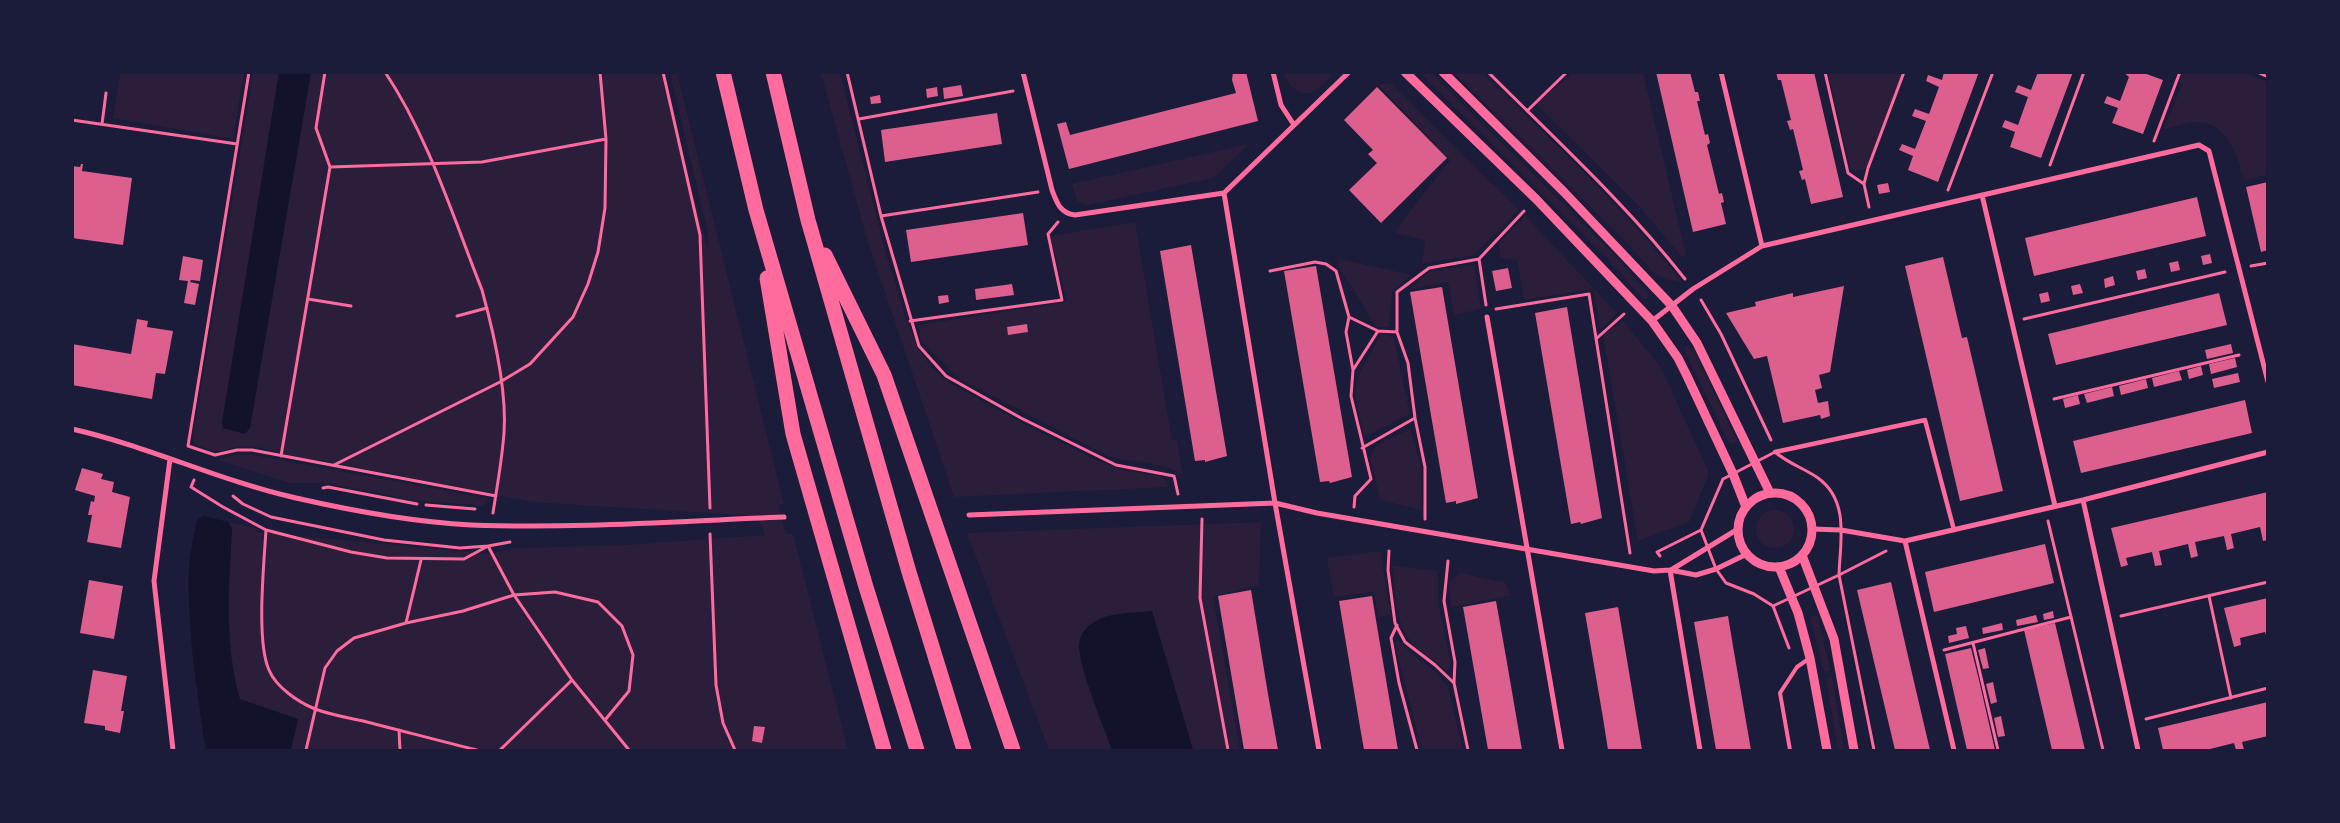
<!DOCTYPE html>
<style>
body{margin:0}
#map{position:relative;width:2340px;height:823px;overflow:hidden;background:#1b1b3a;font-family:Overpass,sans-serif}
canvas{display:block}
.frame{position:absolute;inset:0;border:74px solid #1b1b3a;pointer-events:none}
</style>
<div id="map">
<canvas width="2340" height="823"></canvas>
<div class="frame"></div>
</div>
<script>
const context = document.querySelector('canvas').getContext('2d');
context.lineJoin = 'round';
function paint(path, color) { context.fillStyle = color; context.fill(path, 'evenodd'); }
function trace(path, color, width, dash) { context.strokeStyle = color; context.lineWidth = width; context.lineCap = dash ? 'butt' : 'round'; context.setLineDash(dash || []); context.stroke(path); }
paint(new Path2D(`
 M120,73H244L233,139L113,118Z
 M253,73H279L263,168L288,73H662L708,250V233L670,73H677L784,504L778,505L786,534H793L848,750H238L213,670L232,529L228,522L253,527L259,532L490,554L517,548L625,545L765,535L758,516L532,502L320,460C304,462 274,449 255,447C238,444 231,450 217,451C210,451 201,446 194,444L193,437Z
 M821,73H840L886,254L907,321L918,348L930,365L948,382L1027,426L1098,461L1119,469L1161,476L1167,482L1168,487L954,497L867,239Z
 M1284,73V72L1333,73C1328,79 1321,89 1313,92C1299,98 1288,84 1284,73Z
 M1420,73H1431L1614,254L1650,296L1644,300L1606,257Z
 M1455,73H1482C1551,140 1622,206 1682,282L1664,279L1655,274L1627,243Z
 M1572,73H1643L1686,255L1682,257L1640,207L1536,104Z
 M1828,73H1902L1866,169L1851,171Z
 M2182,73H2246L2267,82V175L2244,180C2238,156 2227,121 2195,122C2185,123 2174,127 2164,129L2182,84L2179,82Z
 M1390,83L1519,210L1474,255L1422,264L1425,240L1395,233L1398,227L1450,160L1378,84Z
 M1249,144L1214,178L1087,205L1077,201L1072,184Z
 M1525,216L1617,313L1600,329L1593,289L1524,300L1517,260L1501,258L1498,244Z
 M1135,222L1172,440H1177L1183,475C1161,460 1130,464 1105,455L959,378L922,342L918,325L1067,302L1050,236Z
 M1339,259L1412,275L1392,292L1389,327H1377L1338,266Z
 M1474,265L1481,309L1454,315L1448,282L1410,289L1430,271Z
 M1623,321L1660,366L1708,470V476L1689,522L1638,541L1604,340V334Z
 M1382,333L1394,338L1410,414L1364,437L1355,396L1358,375Z
 M1689,345L1695,353L1737,441L1730,445L1683,348Z
 M1410,429L1421,466L1422,510L1380,500L1370,456L1378,444Z
 M235,455H253L486,498L485,506L411,500L329,483H290L218,460Z
 M1756 529a19 19 0 1 1 38 0a19 19 0 1 1-38 0Z
 M1261,522L1259,585L1213,596L1240,750H1193L1152,611L1093,623L1082,633L1079,645L1082,663L1112,750H1049L967,533Z
 M1380,551L1391,615L1378,617L1374,592L1334,597L1327,558Z
 M1393,566L1438,571V602L1450,660V669L1445,670C1437,661 1426,656 1417,648C1394,627 1395,594 1393,566Z
 M1460,573L1506,583L1510,596L1451,607L1449,582Z
 M1817,615L1831,671L1824,672L1810,617Z
 M1396,641H1399L1414,656L1435,671L1448,687L1463,750H1422L1395,645Z
 M1832,677L1844,750H1838L1826,678Z`), '#2a1e3b');
paint(new Path2D(`
 M279,73H311L250,428L245,434L223,428L222,422Z
 M204,516L228,522L232,529C229,587 224,643 240,699L298,719L291,750H206C197,692 187,629 189,569C189,553 194,536 197,520Z
 M1152,611L1193,750H1112C1104,728 1078,665 1079,645C1080,635 1085,628 1093,623C1108,612 1133,613 1152,611Z`), '#12122b');
paint(new Path2D(`
 M1233,72H1246L1258,121L1069,169L1057,124L1066,122L1070,135L1236,93L1232,80Z
 M1656,72H1690L1695,92H1698L1700,101H1697L1705,135L1708,134L1710,143L1707,145L1719,194L1722,193L1724,202L1721,203L1726,224L1693,232Z
 M1776,72H1814L1843,197L1811,204L1805,179L1802,180L1799,171L1803,170L1793,129L1790,130L1787,121L1791,120L1781,80H1778Z
 M1944,72H1979L1938,182L1908,170L1913,156L1899,150L1902,144L1915,149L1926,121L1912,116L1915,109L1929,114L1939,87L1926,81L1928,75L1942,80Z
 M2038,72H2073L2041,158L2010,147L2015,132L2002,127L2005,120L2018,125L2028,97L2015,92L2018,85L2031,90Z
 M2123,72H2141L2163,80L2143,134L2112,123L2118,108L2104,103L2107,96L2120,101L2129,77Z
 M961,85L963,96L944,99L943,88Z
 M937,87L938,96L927,98L926,89Z
 M1377,87L1447,158L1381,223L1349,190L1377,163L1368,154L1373,150L1344,120Z
 M880,95L881,103L871,104L870,97Z
 M997,113L1002,144L885,162L881,130Z
 M81,164H83L82,171L132,178L123,245L72,238V166L80,167Z
 M2268,182V250L2261,252L2246,187Z
 M1888,183L1890,192L1879,194L1877,185Z
 M2197,197L2206,236L2034,276L2025,238Z
 M1023,213L1028,245L911,262L906,230Z
 M1191,245L1227,456L1205,462V460L1195,461L1160,251Z
 M2210,254L2212,263L2203,265L2201,256Z
 M183,256L203,260L200,281L191,280L190,282L199,284L195,305L184,303L188,281L179,280Z
 M1943,257L1962,338L1967,337L2003,491L1960,501L1905,266Z
 M2178,261L2180,270L2171,272L2169,263Z
 M1316,266L1352,477L1330,483L1329,481L1320,482L1284,271Z
 M1508,268L1512,288L1496,291L1492,271Z
 M2145,269L2147,278L2138,280L2136,271Z
 M2113,276L2115,285L2105,288L2104,279Z
 M1012,284L1014,295L976,300L975,289Z
 M2080,284L2083,293L2073,295L2071,286Z
 M1844,286L1830,372L1819,375L1822,388L1815,390L1818,403L1828,401L1830,416L1821,419L1820,415L1783,423L1767,356L1754,359L1726,313L1756,306L1755,302L1793,293V297Z
 M1442,287L1478,498L1456,504V501L1446,503L1410,292Z
 M2048,292L2050,301L2041,303L2039,294Z
 M2219,293L2227,325L2056,365L2048,334Z
 M948,295L949,302L939,304L938,296Z
 M1567,307L1602,518L1581,524L1580,522L1571,524L1535,313Z
 M137,319L148,321L147,327L173,331L165,374L156,373L152,399L72,385V344L131,354Z
 M1027,324L1028,332L1008,335L1007,327Z
 M2231,344L2233,353L2207,359L2205,350Z
 M2235,358L2237,367L2211,374L2209,364Z
 M2201,366L2203,375L2189,379L2187,370Z
 M2179,371L2182,380L2154,387L2152,378Z
 M2238,373L2240,382L2214,388L2212,379Z
 M2146,379L2148,388L2121,395L2119,386Z
 M2112,387L2114,396L2087,403L2084,394Z
 M2078,395L2080,404L2065,408L2063,399Z
 M2245,400L2252,433L2081,473L2073,441Z
 M82,468L103,474L101,479L114,482L112,492L130,497L121,548L87,542L92,515H88L91,501L94,502L95,496L75,490Z
 M2268,492V540L2263,541L2260,527L2231,534L2234,548L2227,550L2224,536L2195,542L2198,556L2191,558L2188,544L2159,551L2162,565L2155,566L2152,552L2126,558L2128,565L2121,567L2111,528Z
 M2045,544L2054,583L1934,612L1925,572Z
 M89,580L123,586L114,639L80,633Z
 M1891,582L1911,669L1930,750H1895L1861,607L1857,590Z
 M1251,590L1268,694L1278,750H1244L1223,626L1218,596Z
 M1372,596L1381,650L1398,750H1364L1360,727L1339,601Z
 M2268,598V641L2265,632L2240,638L2241,645L2234,647L2224,608Z
 M1496,601L1506,657L1522,750H1488L1476,681L1463,607Z
 M1618,607L1627,660L1642,750H1608L1603,718L1585,613Z
 M2053,611L2054,618L2044,620L2043,614Z
 M2036,615L2038,622L2017,626L2016,620Z
 M1728,616L1734,652L1751,750H1716L1694,622Z
 M2002,623L2003,630L1983,634L1982,628Z
 M2055,623L2085,750H2052L2024,630Z
 M1966,626L1969,638L1949,643L1948,636L1957,634L1956,628Z
 M1971,648L1979,680L1995,750H1967L1955,698L1945,654Z
 M1985,648L1989,668L1983,669L1978,650Z
 M93,670L127,676L121,711H124L120,733L105,730V726L84,723Z
 M1993,682L1997,702L1991,704L1986,684Z
 M2268,702V736L2242,742L2244,750H2236L2234,743L2206,750H2163L2158,728Z
 M2001,716L2005,736L1998,737L1994,718Z
 M754,726L765,727L762,743L752,741Z`), '#dd5f8e');
trace(new Path2D(`
 M249,72L188,446L215,455L237,450H252L496,496
 M385,72C429,138 453,217 482,290C493,330 507,392 504,433C502,460 497,487 493,513
 M663,72L700,235L710,508
 M847,72L881,216L919,346L946,376L1021,418L1116,465L1174,476L1178,494
 M1488,72C1556,140 1626,204 1685,279
 M1825,72L1848,173L1864,184
 M2257,72L2268,77
 M1527,111L1567,72
 M859,119L1013,91
 M72,120L237,144
 M102,124L106,93
 M2154,141L2180,72
 M2050,165L2084,72
 M330,167L482,162L606,139
 M1948,190L1993,72
 M1869,207L1864,184L1868,168L1904,72
 M881,216L1038,192
 M1479,259L1486,305
 M2251,266L2268,263
 M1270,271L1315,262L1326,264L1336,271L1349,317L1346,332L1353,370L1351,396L1371,479L1355,496L1354,507
 M308,299L351,306
 M1701,300L1721,334L1771,440
 M1496,309L1589,294L1630,553
 M457,316L487,308
 M1349,317L1378,331L1397,332
 M2024,319L2225,272
 M910,321L1062,300L1048,234L1058,222
 M1597,338L1624,314
 M1353,370L1378,331
 M2054,399L2239,355
 M1362,448L1415,418
 M1775,452C1789,464 1804,468 1818,478C1850,501 1840,542 1839,575L1773,606L1754,594L1726,583L1716,569L1701,530L1723,479Z
 M281,456L330,167L316,128L325,72
 M334,465L500,382L530,364L573,317L588,284L598,252L605,208L606,139L600,72
 M194,480L191,487L223,507L266,530L351,552L387,558L464,559L488,546L514,595L572,680L629,750
 M323,488L328,487L417,504
 M233,496L243,504L271,517L384,540L460,548L488,546L510,542
 M426,505L475,509
 M1202,519L1200,598L1228,750
 M1425,519V467L1415,418L1408,363L1397,332V292L1429,268L1479,259L1524,211
 M2048,521L2103,750
 M266,530C264,564 256,641 269,670C276,687 298,702 315,709C331,715 350,718 367,722C403,731 440,741 477,750
 M710,534L716,685L723,723L735,750
 M1389,551L1388,570L1395,623L1405,642L1435,665L1454,683
 M1660,556L1657,552L1701,530
 M1448,561L1444,601L1455,662L1454,683L1468,750
 M2209,596L2231,698
 M1773,606L1789,648
 M2121,616L2268,582
 M406,623L421,560
 M1397,625L1391,638L1399,683L1417,750
 M1973,643L1998,750
 M1944,650L2071,617
 M2146,719L2268,688
 M399,730L400,750
 M306,750L325,668L337,651L354,638L406,623L463,611L514,595L555,592L598,602L622,626L633,655L629,691L605,720
 M500,750L572,680
 M1874,750L1839,575L1886,551`), '#ff6b9d', 3);
trace(new Path2D(`
 M1790,750L1780,693L1797,667L1810,658`), '#ff6b9d', 4);
trace(new Path2D(`
 M1775,452L1925,420L1954,530`), '#ff6b9d', 4.5);
trace(new Path2D(`
 M1023,72L1052,190C1057,203 1060,213 1075,215L1224,193
 M1273,72L1281,105L1294,125
 M1721,72L1762,246
 M1982,195L2055,506
 M1487,317L1562,750
 M1652,321L1693,289L1762,246L2199,145L2209,151L2268,382
 M72,429C148,446 220,481 296,498C353,511 413,522 471,525C575,529 680,521 784,517
 M170,459L154,581L173,750
 M2083,500L2138,750
 M969,515L1275,503L1317,513L1654,571L1670,570L1696,575L1716,569L1747,554
 M1812,529L1841,530L1905,541L2083,500L2268,452
 M1905,541L1954,750
 M1670,570L1700,750
 M1671,570L1738,529
 M1319,750L1275,503L1224,193L1349,72`), '#ff6b9d', 5);
trace(new Path2D(`
 M1405,72L1536,199L1652,321L1678,358L1687,376L1733,474L1746,507
 M1443,72L1564,192L1672,306L1697,343L1770,493
 M1738 530a37 37 0 1 1 74 0a37 37 0 1 1-74 0Z
 M1802,555L1834,639L1854,750
 M1779,567L1798,613L1810,658L1827,750`), '#ff6b9d', 9);
trace(new Path2D(`
 M723,72L756,210L866,587L917,750
 M773,72L808,220L909,572L964,750
 M825,255L884,375L1013,750
 M767,278L793,434L884,750`), '#ff6b9d', 15);
</script>
